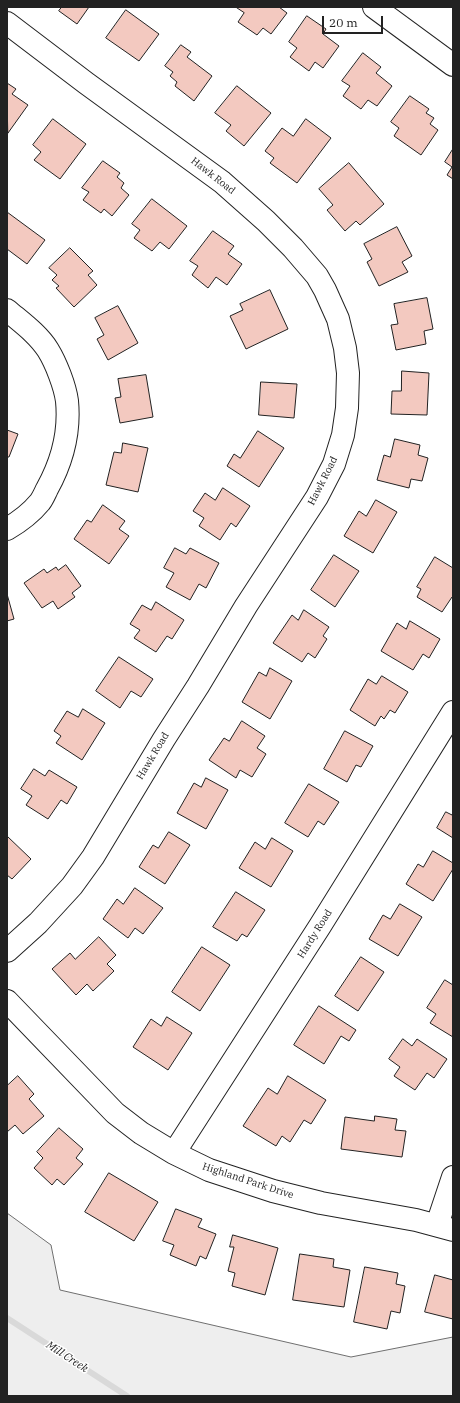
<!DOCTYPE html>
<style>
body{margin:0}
#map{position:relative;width:460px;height:1403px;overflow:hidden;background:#fff;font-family:"IBM Plex Serif",serif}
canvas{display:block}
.frame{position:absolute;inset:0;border:8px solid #222;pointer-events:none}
.scale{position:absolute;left:322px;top:16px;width:61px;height:18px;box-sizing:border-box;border:2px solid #222;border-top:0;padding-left:5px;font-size:12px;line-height:14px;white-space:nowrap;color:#222;-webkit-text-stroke:3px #fff;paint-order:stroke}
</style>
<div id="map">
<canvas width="460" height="1403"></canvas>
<div class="frame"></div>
<div class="scale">20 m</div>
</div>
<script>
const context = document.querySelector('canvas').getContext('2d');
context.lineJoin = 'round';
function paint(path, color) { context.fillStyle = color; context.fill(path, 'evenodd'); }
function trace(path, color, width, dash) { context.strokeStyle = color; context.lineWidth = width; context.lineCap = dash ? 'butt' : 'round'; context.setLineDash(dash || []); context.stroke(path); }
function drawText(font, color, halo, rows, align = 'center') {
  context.font = font + ' "IBM Plex Serif",serif'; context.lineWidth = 3; context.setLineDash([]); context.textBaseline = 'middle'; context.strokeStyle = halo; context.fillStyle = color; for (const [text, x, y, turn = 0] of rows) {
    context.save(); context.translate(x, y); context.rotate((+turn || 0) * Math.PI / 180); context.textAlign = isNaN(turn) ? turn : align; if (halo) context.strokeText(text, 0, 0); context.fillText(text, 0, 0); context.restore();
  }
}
const green = new Path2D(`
 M7,1213L51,1245L60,1290L351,1357L453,1337V1396H7Z`);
paint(green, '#eee');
trace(green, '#6f6f6f', 1);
trace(new Path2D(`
 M7,1318L127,1396`), '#d9d9d9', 6);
const building = new Path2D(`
 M62,7H89L77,24L59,11Z
 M236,7H279L287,13L271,34L263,28L257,35L238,22L244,13Z
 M126,10L159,34L139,61L106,38Z
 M307,16L326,29L323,34L339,46L323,68L315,62L309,71L290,57L297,48L289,42Z
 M181,45L191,52L187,57L212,76L194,101L175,86L177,82L170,76L173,72L165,66Z
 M363,53L381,67L376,73L392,86L377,106L368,100L361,109L343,96L350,86L342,81Z
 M7,83L16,89L12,94L28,105L8,133Z
 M237,86L271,113L244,146L226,131L231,125L215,113Z
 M410,96L429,109L426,113L434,118L430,124L438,130L421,155L394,136L399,128L391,122Z
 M53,119L86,144L60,179L34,160L41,152L33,145Z
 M306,119L331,138L297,183L270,163L274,158L265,151L282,128L293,136Z
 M453,149V179L447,175L452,167L445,162Z
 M103,161L120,173L117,177L124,183L121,188L129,195L112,216L104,209L101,213L83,200L89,192L82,188Z
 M349,163L384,204L360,225L356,221L345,231L327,210L333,205L319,189Z
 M152,199L187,226L169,249L160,242L152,251L134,238L140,230L132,224Z
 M7,212L45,240L27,264L7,249Z
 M397,227L412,256L402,262L408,272L379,286L367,262L372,259L364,244Z
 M213,231L234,246L228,254L242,264L227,285L216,277L208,288L192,275L198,266L190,261Z
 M70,248L93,271L88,275L97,285L74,307L56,288L59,286L52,280L57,275L49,268Z
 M270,290L288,329L246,349L230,316L243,310L240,304Z
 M427,298L433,329L424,331L426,344L396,350L391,325L398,324L394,304Z
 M118,306L138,343L108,360L97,339L104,335L95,318Z
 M402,371L429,373L427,415L391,414L392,391H401Z
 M146,375L153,417L120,423L115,398L121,397L118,379Z
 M261,382L297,384L294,418L259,415Z
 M7,430L18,434L9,457H7Z
 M258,431L284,448L259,487L227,466L234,454L240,458Z
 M395,439L420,445L418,455L428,458L422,481L411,479L409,488L377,480L384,455L390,457Z
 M123,443L148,448L138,492L106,485L114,452L121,453Z
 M223,488L250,506L236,527L231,523L220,540L199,526L204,518L193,511L205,493L215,500Z
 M376,500L397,512L373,553L344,536L359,511L366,516Z
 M103,505L125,521L119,529L129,536L109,564L74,539L87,520L91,522Z
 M175,548L186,554L190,548L219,563L206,588L199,584L190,600L166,587L174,573L164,568Z
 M334,555L359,571L335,607L311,590Z
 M435,557L453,568V597H452L442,612L417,597L421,589L417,587Z
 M66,565L81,586L72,593L75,597L58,609L53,601L42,608L24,583L44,569L47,573L56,567L58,570Z
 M7,594L14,619L7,621Z
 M156,602L184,620L172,639L167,636L156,652L134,638L140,630L130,624L142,605L151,610Z
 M304,610L329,627L323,636L327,639L315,658L308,653L302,662L273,643L292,615L298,620Z
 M410,621L440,639L429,658L423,654L413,670L381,651L397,623L406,629Z
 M119,657L153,679L141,697L131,691L120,708L96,691Z
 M270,668L292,681L270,719L242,702L259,672L266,676Z
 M382,676L408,692L395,713L390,710L384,719L381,716L375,726L350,710L368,679L376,684Z
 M83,709L105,723L82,760L56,743L61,736L54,731L67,711L78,717Z
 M242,721L265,736L257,748L266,754L252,777L240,770L236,778L209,760L224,738L229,741Z
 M345,731L373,746L361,767L356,765L347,782L324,769Z
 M34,769L45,776L49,770L77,787L67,804L61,800L48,819L26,805L32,796L21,789Z
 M206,778L228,790L206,829L177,813L194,783L201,787Z
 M309,784L339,802L324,825L318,821L308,837L285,823Z
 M446,812L452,815L453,813V838L437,828Z
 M169,832L190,845L165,884L139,867L153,845L158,848Z
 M7,836L31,859L12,879L7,875Z
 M272,838L293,851L271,887L239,868L255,842L265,849Z
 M433,851L453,863V869L433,901L406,884L418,864L423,867Z
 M135,888L163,908L143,934L135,928L128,938L103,919L117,899L123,904Z
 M236,892L265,910L247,937L242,934L237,941L213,927Z
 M400,904L422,917L398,956L369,939L383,915L390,919Z
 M99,937L116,955L107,964L114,971L93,991L87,984L76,995L52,969L70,953L75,959Z
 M202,947L230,965L200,1011L172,992Z
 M361,957L384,972L358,1011L335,996Z
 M445,980L453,985V1037L430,1023L436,1014L427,1008Z
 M319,1006L356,1030L349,1041L341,1036L324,1064L294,1045Z
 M167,1017L192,1033L168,1070L133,1047L151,1019L161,1026Z
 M403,1039L412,1046L417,1039L447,1059L434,1078L427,1073L415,1090L394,1076L400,1067L389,1059Z
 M18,1076L34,1094L29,1099L44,1116L23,1134L15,1125L7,1132V1086Z
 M288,1076L326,1100L311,1124L304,1120L290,1142L282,1136L276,1146L243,1126L268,1088L277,1094Z
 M375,1116L397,1119L395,1130L406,1131L402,1157L341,1149L345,1117L374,1121Z
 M59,1128L83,1149L76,1158L83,1164L64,1185L57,1179L52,1185L34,1168L43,1158L37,1152Z
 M109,1173L158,1202L134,1241L85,1212Z
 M176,1209L202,1219L198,1227L216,1234L206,1259L200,1256L196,1266L170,1255L174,1245L163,1241Z
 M233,1235L278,1248L265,1295L232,1286L235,1273L228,1271L234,1247H230Z
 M300,1254L334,1259L333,1267L350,1270L344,1307L293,1300Z
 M365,1267L398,1273L396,1284L405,1286L400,1313L391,1311L387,1329L354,1322Z
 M435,1275L453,1280V1319L425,1312Z`);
paint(building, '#f3c9c0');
trace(building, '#222', 1);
const minor = new Path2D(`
 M374,7L453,65
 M7,23L86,83L222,182L266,221L293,248L317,276L325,290L338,319L345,348L348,373L347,408L343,435L334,464L317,497L246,606L198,686L164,739L93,857L72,886L38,923L7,951
 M7,310C21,322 38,334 48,350C56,363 65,386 67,401C70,432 62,462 47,489C45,493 43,498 40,502C31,513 19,522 7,529
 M7,1001L115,1113L141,1133L174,1153L209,1170L273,1191L321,1203L416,1220L453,1230
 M174,1153L320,926L453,712
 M437,1225L453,1177`);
trace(minor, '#222', 24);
trace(minor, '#fff', 22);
drawText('10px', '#222', '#fff', [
 ["Hawk Road",213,176,38],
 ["Hawk Road",323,481,-63],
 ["Hawk Road",153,756,-59],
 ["Hardy Road",315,934,-58],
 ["Highland Park Drive",248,1181,18]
]);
drawText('italic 11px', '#222', '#fff', [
 ["Mill Creek",67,1357,33]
]);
</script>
